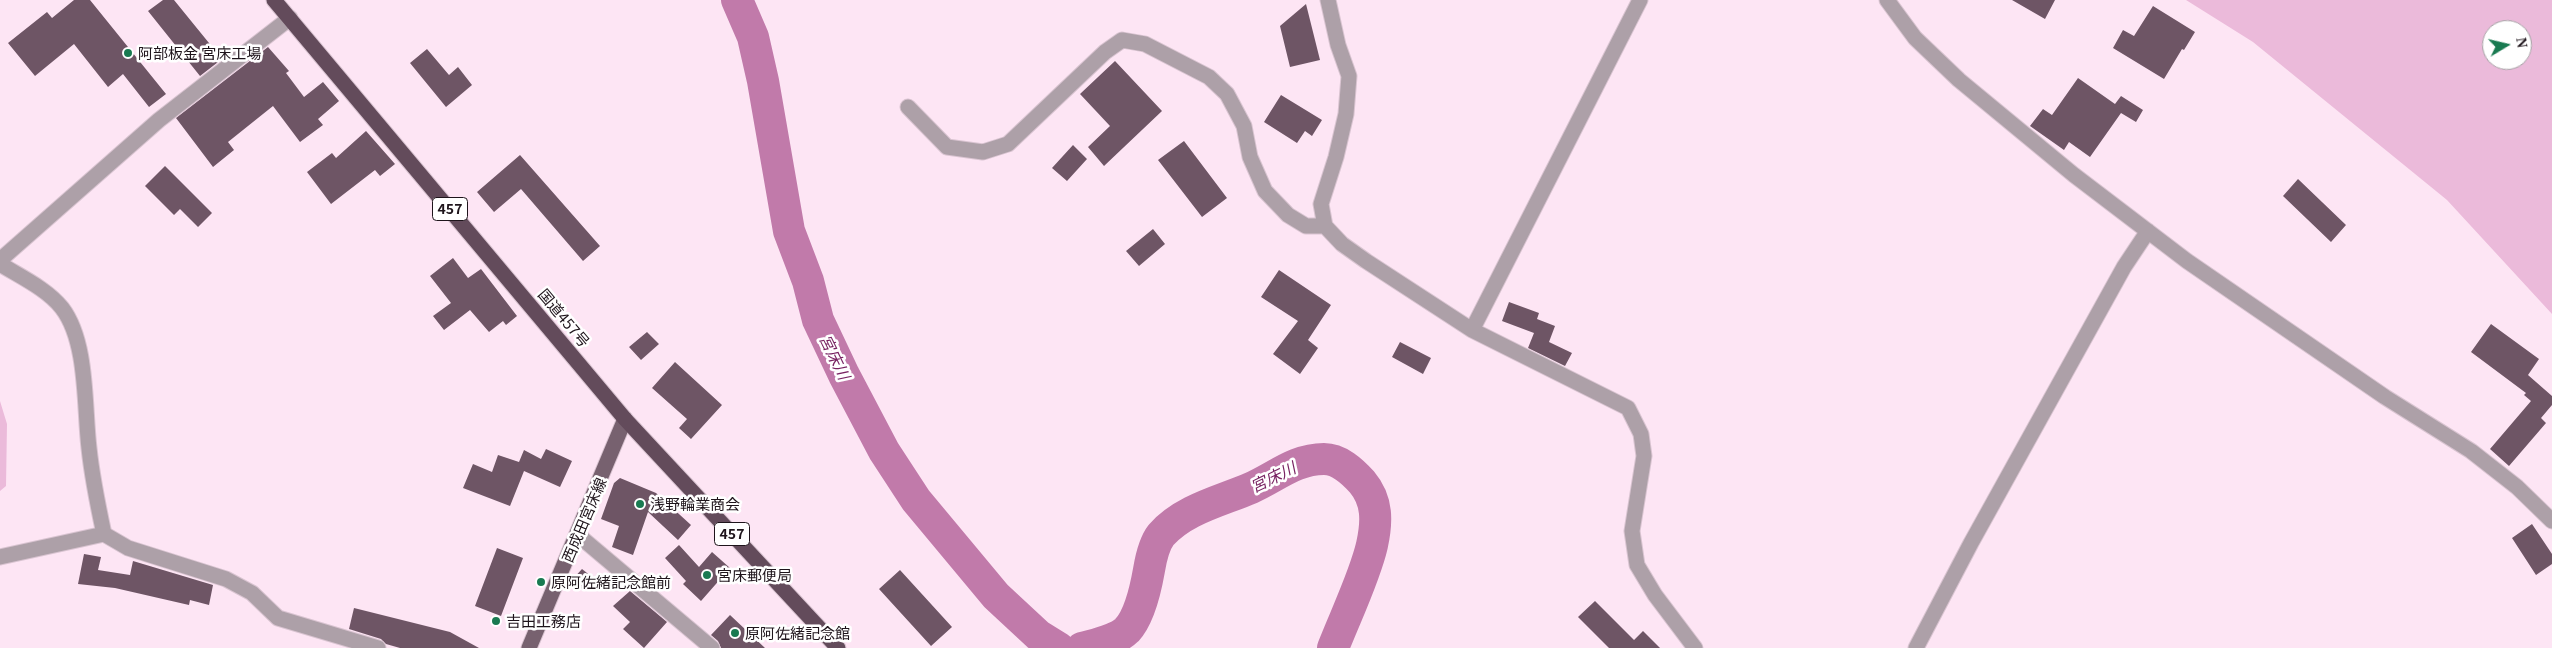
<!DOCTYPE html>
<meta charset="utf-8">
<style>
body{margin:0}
#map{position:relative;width:2552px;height:648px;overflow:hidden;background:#fde5f4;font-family:Georgia,serif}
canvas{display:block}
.north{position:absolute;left:2482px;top:20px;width:50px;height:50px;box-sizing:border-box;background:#fff;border:1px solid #a5a1a4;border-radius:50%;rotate:81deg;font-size:14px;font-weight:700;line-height:20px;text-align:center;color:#1e141b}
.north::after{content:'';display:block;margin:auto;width:18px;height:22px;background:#197a51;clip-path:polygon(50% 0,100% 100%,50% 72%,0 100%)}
</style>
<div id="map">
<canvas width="2552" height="648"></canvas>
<div class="north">N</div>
</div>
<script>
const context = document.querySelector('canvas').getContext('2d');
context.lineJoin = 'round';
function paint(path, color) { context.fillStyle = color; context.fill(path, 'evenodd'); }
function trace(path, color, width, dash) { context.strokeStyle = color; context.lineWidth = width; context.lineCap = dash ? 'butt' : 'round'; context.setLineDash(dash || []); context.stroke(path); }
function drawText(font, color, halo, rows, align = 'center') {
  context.font = font + ' Georgia,"Noto Sans JP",serif'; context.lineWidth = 5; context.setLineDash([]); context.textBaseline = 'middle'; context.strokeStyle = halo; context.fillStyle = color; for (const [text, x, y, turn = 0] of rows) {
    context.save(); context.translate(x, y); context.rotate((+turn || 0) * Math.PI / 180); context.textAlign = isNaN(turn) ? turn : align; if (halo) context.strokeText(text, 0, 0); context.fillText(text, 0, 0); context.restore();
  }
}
paint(new Path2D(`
 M2186,0H2552V314L2447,200L2253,42ZM2492,30H2522V60H2492Z
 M0,401L7,424L6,486L0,491Z`), '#ebbada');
trace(new Path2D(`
 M737,0L753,37L763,81L789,231L808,281L818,320L844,375L884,451L916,500L996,596L1038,635L1059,648
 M1082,648C1096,644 1117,640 1127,630C1140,616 1146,587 1149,570C1151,558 1154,544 1161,535C1184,509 1221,501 1251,488C1276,477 1295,459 1324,459C1339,459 1352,471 1362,482C1378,501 1377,522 1372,545C1365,576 1345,617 1333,648`), '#c17aaa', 32);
paint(new Path2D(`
 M74,0H90L166,94L149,107L123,74L108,87L74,44L35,76L8,43L47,12L52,18Z
 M163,0H174L222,59L200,76L148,11Z
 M2012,0H2055L2045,19Z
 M1306,4L1320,60L1290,67L1280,26Z
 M2153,6L2195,32L2184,50L2182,49L2164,79L2113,48L2123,30L2134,36Z
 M268,47L289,71L286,73L304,97L323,82L339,101L318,119L323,125L300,142L273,106L228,142L234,150L213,167L176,118Z
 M427,49L449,75L458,67L472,85L446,107L410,63Z
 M1115,61L1162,111L1104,166L1088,147L1110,126L1080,94Z
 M2078,78L2115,104L2121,96L2143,110L2136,122L2121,113L2090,157L2069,142L2064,150L2030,126L2043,109L2052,115Z
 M1281,95L1322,120L1312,136L1305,131L1297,143L1264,122Z
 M366,131L395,164L380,176L375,170L331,204L307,172L332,153L336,158Z
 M1184,141L1227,198L1202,217L1158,160Z
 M1073,145L1087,159L1067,181L1052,168Z
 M520,155L600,246L583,261L521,189L494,212L477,192Z
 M165,166L212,213L198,227L180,209L174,215L145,186Z
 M2298,179L2346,225L2331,242L2283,196Z
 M1153,229L1165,244L1139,266L1126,251Z
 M453,258L468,278L481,269L517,316L506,325L503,321L489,332L470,310L444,330L433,316L451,303L430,276Z
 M1279,270L1331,305L1308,340L1318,348L1300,374L1273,354L1298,321L1261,297Z
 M1509,302L1539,313L1537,319L1555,326L1549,342L1572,353L1565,366L1528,348L1534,333L1502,321Z
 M2491,324L2539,359L2528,375L2552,396V405L2541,418L2546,423L2509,466L2490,449L2531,401L2524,395L2526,393L2471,352Z
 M647,332L659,344L641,360L629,347Z
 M1400,342L1431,358L1423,374L1392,357Z
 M675,362L722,405L691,439L679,428L687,419L652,388Z
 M546,449L572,461L560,487L524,471L510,506L463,488L473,464L492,472L498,455L519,462L524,450L541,459Z
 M620,478L656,493L691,525L678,540L648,512L633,555L612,547L619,526L601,519L614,483Z
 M2532,524L2552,554V564L2536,575L2512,538Z
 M679,545L699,567L712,552L730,568L701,601L683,584L686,581L665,558Z
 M497,548L523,558L501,616L475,606Z
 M84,554L101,557L98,570L130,575L133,561L213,585L209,605L190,600L189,605L115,588L78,584Z
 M582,569L592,577L582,589L572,580Z
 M900,570L952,627L931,646L879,589Z
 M630,591L667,622L644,648L623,629L630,622L613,606Z
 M1595,601L1634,640L1643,631L1660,648H1609L1578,617Z
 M354,608L450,632L479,648H400L386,644L381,639L349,629Z
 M730,615L765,648H721L718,641L711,635Z`), '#6e5565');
const minor = new Path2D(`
 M1328,0L1338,45L1349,76L1346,114L1336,157L1321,204L1325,226L1342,244L1366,261L1472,330L1628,408L1641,434L1644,456L1632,531L1637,565L1655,595L1695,648
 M1887,0L1915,38L1959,80L2074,175L2187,261L2385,397L2471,451L2517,487L2552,521
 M908,107L947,147L983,152L1008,144L1105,52L1122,40L1145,44L1209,77L1227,94L1244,126L1250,157L1265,191L1288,215L1306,226H1325
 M0,260L159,120L290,18
 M0,264C21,277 47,289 62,308C88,342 84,406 89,448C92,477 98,506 104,534
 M1472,330L1640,0
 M578,535L712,648
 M0,557L104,534L128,548L226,579L252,593L278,618L378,648
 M1916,648L1971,543L2124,267L2148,231`);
const major = new Path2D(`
 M529,648L625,419`);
const highway = new Path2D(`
 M274,0L625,419L838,648`);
trace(minor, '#d9c4d1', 17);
trace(major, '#d9c4d1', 17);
trace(highway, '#d9c4d1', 17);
trace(minor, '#ada0a8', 15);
trace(major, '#77616f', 15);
trace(highway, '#634b5b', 15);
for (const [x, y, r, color] of [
 [128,53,5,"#197a51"],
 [640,504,5,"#197a51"],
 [707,575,5,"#197a51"],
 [541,582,5,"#197a51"],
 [496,621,5,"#197a51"],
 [735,633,5,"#197a51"]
]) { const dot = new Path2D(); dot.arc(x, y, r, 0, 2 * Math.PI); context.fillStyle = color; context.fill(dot); trace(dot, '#fff', 2); }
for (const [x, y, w] of [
 [450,209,35],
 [732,534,35]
]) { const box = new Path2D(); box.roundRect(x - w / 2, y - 11.5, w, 23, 4); context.fillStyle = '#fff'; context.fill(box); trace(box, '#1e141b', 1); }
drawText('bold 14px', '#1e141b', null, [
 ["457",450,209],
 ["457",732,534]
]);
drawText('15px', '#1e141b', '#fff', [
 ["阿部板金 宮床工場",138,53],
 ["浅野輪業商会",650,504],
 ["宮床郵便局",717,575],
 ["原阿佐緒記念館前",551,582],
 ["吉田工務店",506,621],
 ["原阿佐緒記念館",745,633]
], 'left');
drawText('15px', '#1e141b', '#fff', [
 ["国道457号",564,318,50],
 ["西成田宮床線",584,520,-67]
]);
drawText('italic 16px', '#782362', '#fff', [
 ["宮床川",835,357,64],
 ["宮床川",1273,477,-26]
]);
</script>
